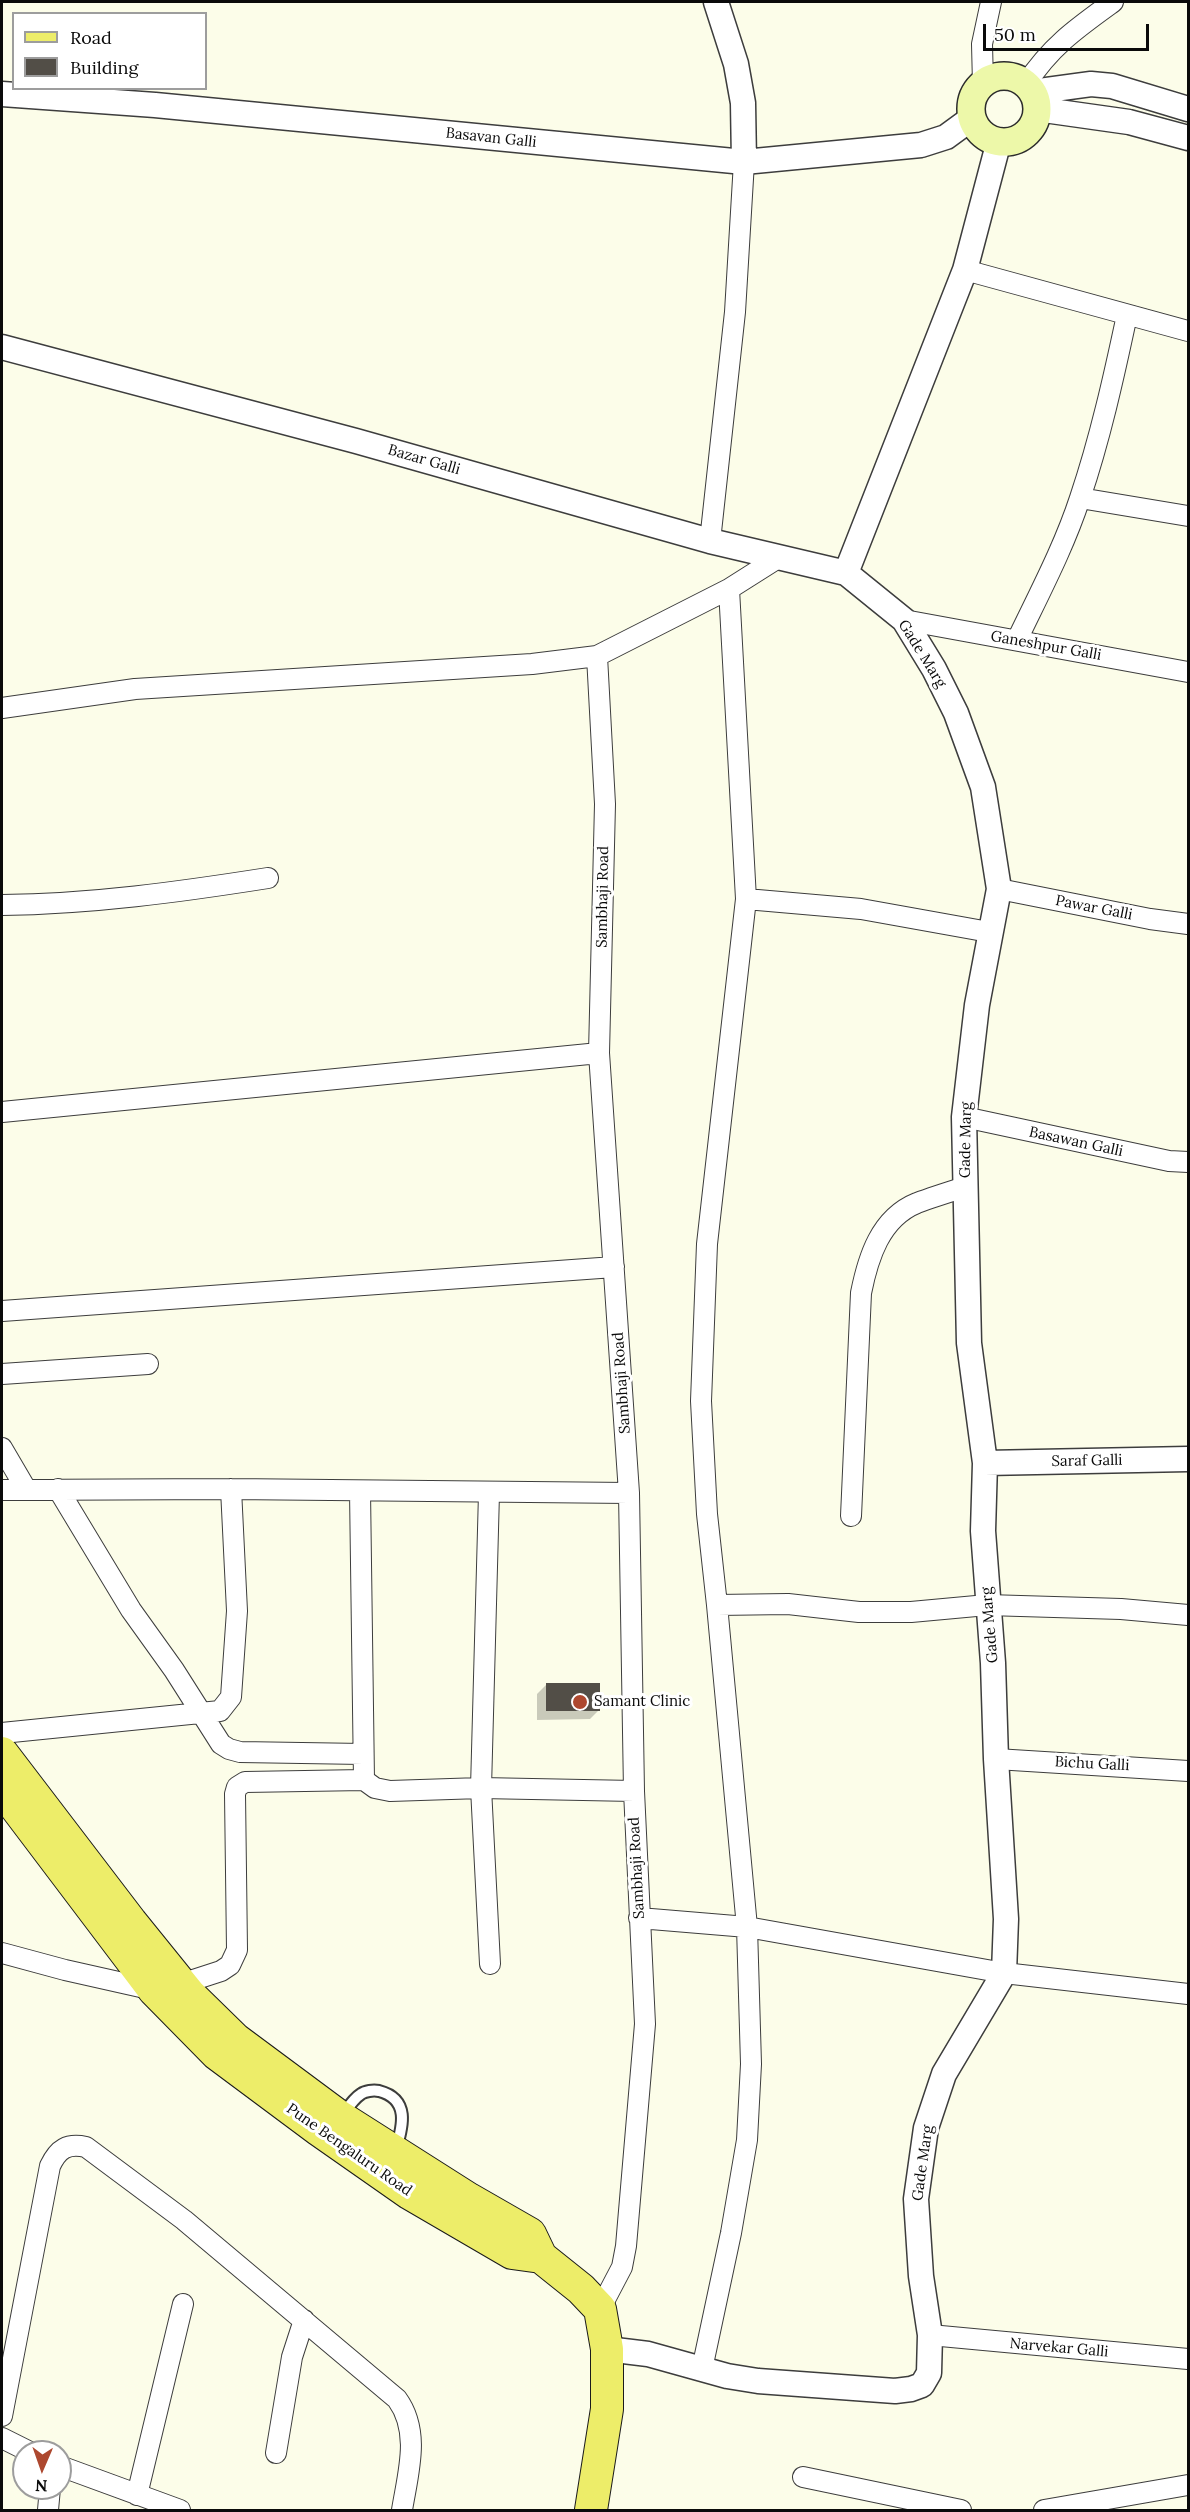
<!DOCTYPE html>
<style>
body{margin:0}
#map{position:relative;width:1190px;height:2512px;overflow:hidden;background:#fcfde9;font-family:Lora,serif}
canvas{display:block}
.frame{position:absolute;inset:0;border:3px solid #0a0a0a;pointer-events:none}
.legend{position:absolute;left:12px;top:12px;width:195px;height:78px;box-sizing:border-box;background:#fff;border:2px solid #9d9d9d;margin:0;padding:8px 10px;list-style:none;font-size:18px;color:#0a0a0a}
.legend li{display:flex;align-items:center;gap:12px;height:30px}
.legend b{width:30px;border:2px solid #9d9d9d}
.north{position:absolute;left:12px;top:2440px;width:60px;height:60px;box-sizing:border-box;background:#fff;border:2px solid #9d9d9d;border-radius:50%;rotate:182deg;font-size:16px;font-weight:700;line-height:24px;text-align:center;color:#0a0a0a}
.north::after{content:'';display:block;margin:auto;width:21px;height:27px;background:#ad482f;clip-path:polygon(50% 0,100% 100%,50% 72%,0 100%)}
.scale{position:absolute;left:983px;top:24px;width:166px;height:27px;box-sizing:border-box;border:3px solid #0a0a0a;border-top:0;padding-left:8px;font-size:18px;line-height:21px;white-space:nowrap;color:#0a0a0a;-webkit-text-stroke:4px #fff;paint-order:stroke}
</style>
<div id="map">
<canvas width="1190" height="2512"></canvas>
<div class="frame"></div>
<ul class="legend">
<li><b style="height:8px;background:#eded69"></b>Road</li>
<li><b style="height:16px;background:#524e47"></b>Building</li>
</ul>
<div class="north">N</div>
<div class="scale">50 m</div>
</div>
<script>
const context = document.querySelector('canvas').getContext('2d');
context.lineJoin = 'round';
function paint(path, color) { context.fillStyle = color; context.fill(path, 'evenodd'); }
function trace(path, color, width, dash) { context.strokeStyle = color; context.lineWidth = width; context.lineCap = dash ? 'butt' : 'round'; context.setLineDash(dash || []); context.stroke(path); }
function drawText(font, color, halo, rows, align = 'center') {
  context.font = font + ' Lora,serif'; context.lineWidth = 6; context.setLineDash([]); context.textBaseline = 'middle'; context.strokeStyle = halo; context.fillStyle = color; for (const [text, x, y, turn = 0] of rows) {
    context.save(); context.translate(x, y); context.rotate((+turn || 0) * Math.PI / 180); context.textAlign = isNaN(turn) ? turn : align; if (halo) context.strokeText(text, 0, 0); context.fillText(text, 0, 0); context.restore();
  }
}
paint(new Path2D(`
 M546,1685L599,1710L590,1719L537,1720V1694Z`), '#0003');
paint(new Path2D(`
 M546,1683H600V1711H546Z`), '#524e47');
const service = new Path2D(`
 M342,2116C347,2109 353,2099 361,2094C365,2091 373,2090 379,2091C410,2099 403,2126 396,2149`);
const minor = new Path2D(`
 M983,84L982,44L991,2
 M1026,84C1051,46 1077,28 1113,2
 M965,270L1188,331
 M1080,498L1188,516
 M710,541L735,312L744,162
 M904,620L1188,672
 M1017,640C1039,594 1064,547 1080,498C1100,439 1114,376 1127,315
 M2,708L135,689L532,664L597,656
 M999,889L1150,919L1188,924
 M746,899L861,909L989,932
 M2,905C92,904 179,892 268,878
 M2,1112L599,1053
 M964,1117L1169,1161L1188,1162
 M2,1311L614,1267
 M2,1374L148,1364
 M2,1448L26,1489
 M58,1489L131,1610L174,1670L221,1744L229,1749L240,1752L363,1754
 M2,1490L231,1489L629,1493
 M360,1491L364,1780L375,1788L390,1791L481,1788L634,1791
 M489,1493L481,1788L490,1964
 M851,1516L861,1293C868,1258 880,1218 917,1203C933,1197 949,1192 965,1187
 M717,1605L788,1604L859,1612H911L987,1605L1121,1609L1188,1615
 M2,1733L220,1711L231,1697L237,1611L231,1489
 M996,1759L1188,1771
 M639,1918L747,1927L1004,1973L1188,1994
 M2,1953L65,1970L154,1990
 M181,1984L221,1971L230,1965L237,1950L235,1794L237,1787L245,1782L364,1780
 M600,2309L622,2267L626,2246L645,2024L634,1791L629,1493L599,1053L605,804L597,656L729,589L778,558
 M930,2335L1188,2359
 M702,2369L731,2233L747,2140L751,2064L747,1927L717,1605L707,1514L701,1401L707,1244L746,899L729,589
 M2,2416L50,2166C58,2149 67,2143 86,2147L184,2220L397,2399C421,2432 408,2473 402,2510
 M2,2438L30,2452
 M276,2453L292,2357L304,2320
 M60,2466L180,2510
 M803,2477L961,2510
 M137,2495L183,2304
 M48,2510L50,2488
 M1044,2510L1188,2485`);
const tertiary = new Path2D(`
 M716,2L736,64L743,103L744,162
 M1032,92L1091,84L1112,86L1188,109
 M2,94L155,105L744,162L921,145L946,137L972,118
 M1037,109L1129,122L1188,138
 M2,347L356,441L710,541L846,573L904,620L934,669L956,713L983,787L999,889L977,1005L964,1117L969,1343L985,1463L983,1531L993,1663L996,1759L1006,1919L1004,1973L944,2074L926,2128L916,2199L921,2276L930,2335L929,2373L922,2385L911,2389L895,2391L758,2381L727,2376L648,2354L607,2349
 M846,573L965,270L999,141
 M985,1463L1188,1459`);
const secondary = new Path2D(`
 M971 109a33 33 0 1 1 66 0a33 33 0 1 1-66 0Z`);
const primary = new Path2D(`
 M2,1753L131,1922L190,1995L235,2039L340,2117L469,2199L530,2234L541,2257
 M2,1789L154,1990L217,2054L319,2130L409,2193L512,2253L541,2257L581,2289L600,2309L607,2349V2409L591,2510`);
trace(service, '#3d3d3d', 14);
trace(minor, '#3d3d3d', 22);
trace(tertiary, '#3d3d3d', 27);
trace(secondary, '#2c2c2c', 30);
trace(primary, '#1b1b1b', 34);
trace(service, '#fff', 10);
trace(minor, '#fff', 20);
trace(tertiary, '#fff', 24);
trace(secondary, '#edf8a9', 27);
trace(primary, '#eded69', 32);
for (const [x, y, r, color] of [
 [580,1702,8,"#ad482f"]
]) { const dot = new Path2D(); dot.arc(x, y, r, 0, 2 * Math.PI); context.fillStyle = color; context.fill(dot); trace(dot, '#fff', 2); }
drawText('15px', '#0a0a0a', '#fff', [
 ["Basavan Galli",491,138,6],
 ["Bazar Galli",424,460,16],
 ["Ganeshpur Galli",1046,646,10],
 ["Gade Marg",922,654,58],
 ["Sambhaji Road",603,897,-89],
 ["Pawar Galli",1094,908,11],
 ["Gade Marg",966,1140,-89],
 ["Basawan Galli",1076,1142,12],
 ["Sambhaji Road",622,1383,-94],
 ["Saraf Galli",1087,1461,-1],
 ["Gade Marg",990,1625,-95],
 ["Bichu Galli",1092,1764,3],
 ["Sambhaji Road",637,1868,-93],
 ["Pune Bengaluru Road",349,2150,35],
 ["Gade Marg",923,2163,-82],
 ["Narvekar Galli",1059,2348,5]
]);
drawText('15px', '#0a0a0a', '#fff', [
 ["Samant Clinic",594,1702]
], 'left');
</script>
